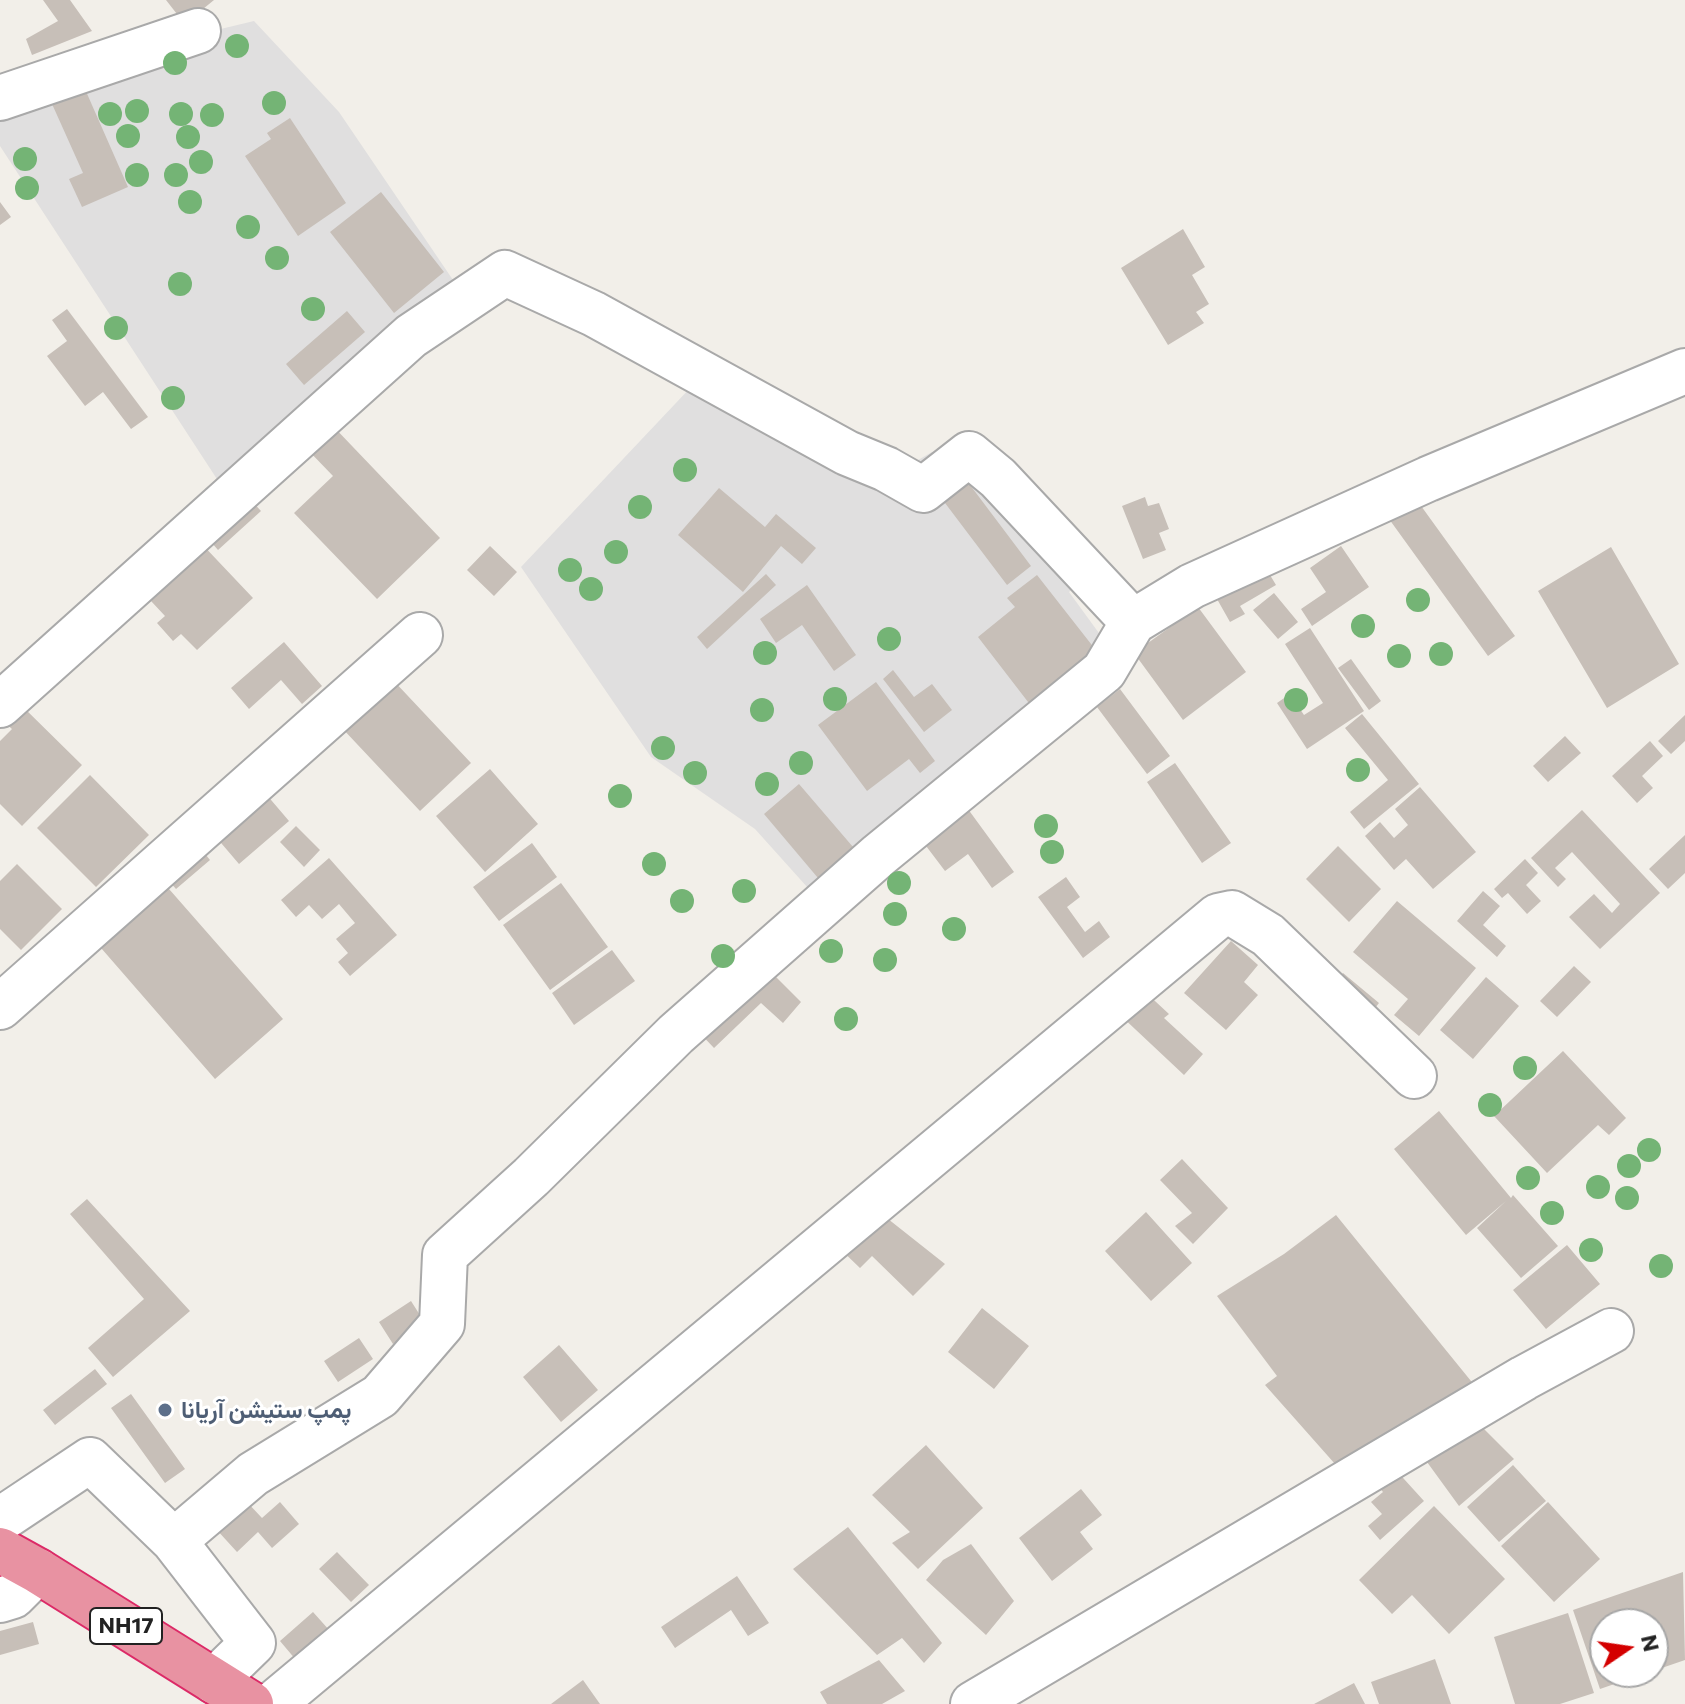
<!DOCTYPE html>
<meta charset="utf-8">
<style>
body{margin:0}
#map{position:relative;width:1685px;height:1704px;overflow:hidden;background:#f2efe9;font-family:Commissioner,sans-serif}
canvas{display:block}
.north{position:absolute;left:1589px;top:1608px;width:80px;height:80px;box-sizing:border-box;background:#fff;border:2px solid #a7a7a7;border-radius:50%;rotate:77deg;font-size:22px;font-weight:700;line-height:32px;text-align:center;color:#222}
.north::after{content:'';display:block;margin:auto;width:28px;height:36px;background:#d40000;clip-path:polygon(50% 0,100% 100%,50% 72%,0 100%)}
</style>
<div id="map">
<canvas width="1685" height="1704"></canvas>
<div class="north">N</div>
</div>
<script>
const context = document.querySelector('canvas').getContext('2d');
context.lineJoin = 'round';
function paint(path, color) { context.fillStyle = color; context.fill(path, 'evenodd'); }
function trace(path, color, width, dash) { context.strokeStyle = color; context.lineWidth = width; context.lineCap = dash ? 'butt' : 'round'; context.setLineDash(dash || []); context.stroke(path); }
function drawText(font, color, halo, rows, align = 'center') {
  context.font = font + ' Commissioner,Vazirmatn,sans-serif'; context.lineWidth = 6; context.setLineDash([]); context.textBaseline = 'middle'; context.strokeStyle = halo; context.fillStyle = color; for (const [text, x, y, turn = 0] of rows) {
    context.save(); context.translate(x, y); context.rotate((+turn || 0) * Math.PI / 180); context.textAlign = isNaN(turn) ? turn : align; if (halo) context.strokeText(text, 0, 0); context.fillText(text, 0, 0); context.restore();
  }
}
paint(new Path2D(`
 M254,21L339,112L453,280L228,496L0,146V82Z
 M692,386L892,475L932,452L964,463L1076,585L1069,592L1112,651L817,898L755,829L651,757L521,567Z`), '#e0dfdf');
paint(new Path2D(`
 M43,0H70L92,31L32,55L26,39L58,21Z
 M166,0H214L203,9L209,17L191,32Z
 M81,80L128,187L82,207L69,179L83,173L48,95Z
 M290,118L346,203L298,236L245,156L271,139L267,133Z
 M381,192L444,272L394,313L330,232Z
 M0,202L11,217L0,225Z
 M1183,229L1205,267L1192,275L1209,304L1196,312L1204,323L1168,345L1121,268Z
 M67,309L148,417L131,429L103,392L85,406L47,356L67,341L52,320Z
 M347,311L365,332L304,385L286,364Z
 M331,424L440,538L377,599L294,513L333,476L306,448Z
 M967,481L1031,566L1007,585L942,499Z
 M719,488L765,527L776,514L816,548L802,564L781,546L743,592L678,535Z
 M1411,492L1515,636L1488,656L1384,512Z
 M248,497L261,511L218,550L205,535Z
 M1145,497L1148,506L1159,503L1169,529L1159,533L1166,550L1143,559L1122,506Z
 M199,541L253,598L197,650L181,634L173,641L157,623L165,616L151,601L190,565L183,557Z
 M490,546L517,572L494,596L467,570Z
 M1341,546L1369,587L1312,626L1301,609L1326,592L1310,568Z
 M1611,547L1679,664L1607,708L1538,591Z
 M1267,570L1276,585L1240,606L1245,614L1230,622L1217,599Z
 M766,574L776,585L707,649L697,637Z
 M1037,575L1102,658L1035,711L978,637L1015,607L1007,598Z
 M807,585L856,655L834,671L802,625L776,643L760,619Z
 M1274,593L1298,622L1278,639L1253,610Z
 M1198,607L1246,672L1183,720L1134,653Z
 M1310,628L1364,711L1307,749L1277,703L1290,694L1304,715L1323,703L1285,644Z
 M284,642L322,686L302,704L281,680L249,709L231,688Z
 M1351,659L1381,701L1369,710L1338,668Z
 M893,670L914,697L932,684L952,710L924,732L883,679Z
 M392,679L471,763L420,811L341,727Z
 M876,682L935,761L920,773L909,759L867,791L818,725Z
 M1120,689L1170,756L1147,774L1097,707Z
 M19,703L82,765L22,826L0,804V741L12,729L2,720Z
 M1362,714L1419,784L1364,829L1350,812L1388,780L1345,728Z
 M1685,715V741L1671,754L1658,741Z
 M1565,736L1581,753L1548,782L1533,766Z
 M1650,741L1663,756L1642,776L1653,788L1637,803L1612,776Z
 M1175,763L1231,843L1202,863L1147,782Z
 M490,769L538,824L485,872L436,816Z
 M90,775L149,835L96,887L37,828Z
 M799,784L853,847L818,878L764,814Z
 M260,787L289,821L239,864L210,830Z
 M1420,787L1476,852L1433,889L1406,859L1394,870L1365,836L1380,822L1394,838L1408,825L1395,809Z
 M965,805L1014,872L992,888L968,854L945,871L920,838Z
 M1582,810L1660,893L1600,949L1569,917L1594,894L1612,913L1620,904L1572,852L1555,868L1566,879L1558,887L1531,858Z
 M296,826L320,850L304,867L280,842Z
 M1685,835V873L1668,889L1649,869Z
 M532,843L557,877L499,921L473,887Z
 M197,844L210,860L176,889L163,874Z
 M1338,846L1381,889L1349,922L1306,879Z
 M329,858L397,935L350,976L338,962L348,953L336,939L355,923L339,904L322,919L309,905L296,917L281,900Z
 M1525,859L1538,873L1526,885L1541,901L1527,914L1508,893L1502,898L1494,889Z
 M17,864L62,909L21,950L0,929V881Z
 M155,873L283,1019L215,1079L88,933Z
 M1066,877L1080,897L1067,907L1085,932L1099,921L1110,937L1083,958L1038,897Z
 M561,883L608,947L550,990L503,925Z
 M1483,891L1500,906L1483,925L1506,946L1497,957L1457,921Z
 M1397,901L1476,968L1419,1036L1394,1015L1408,999L1353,952Z
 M1231,941L1258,965L1244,982L1258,995L1226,1030L1184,993Z
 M612,950L635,981L574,1025L552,993Z
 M762,963L801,1002L783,1023L761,1003L714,1048L695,1028Z
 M1574,966L1591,982L1557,1017L1540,1001Z
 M1343,973L1379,1003L1368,1017L1331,987Z
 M1486,977L1519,1006L1473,1059L1440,1030Z
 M1142,989L1169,1014L1164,1018L1203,1054L1184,1075L1119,1014Z
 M1563,1051L1626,1118L1609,1135L1598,1125L1547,1173L1494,1116Z
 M1439,1111L1511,1198L1513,1195L1558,1246L1521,1278L1477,1228L1506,1201L1466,1235L1394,1149Z
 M1182,1159L1228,1208L1193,1244L1175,1226L1192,1213L1160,1180Z
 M87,1199L190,1311L113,1377L88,1348L144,1299L70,1214Z
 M878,1211L945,1264L913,1296L872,1256L860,1268L834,1243Z
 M1146,1212L1192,1263L1151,1301L1105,1251Z
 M1336,1215L1484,1397L1343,1473L1265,1385L1277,1376L1217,1296L1284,1254Z
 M1567,1245L1600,1284L1546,1329L1513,1290Z
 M411,1301L425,1323L393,1344L379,1322Z
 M982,1308L1029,1346L994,1389L948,1352Z
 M359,1338L373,1359L338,1382L324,1361Z
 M559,1345L598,1390L561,1422L523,1377Z
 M95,1369L107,1384L55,1425L43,1410Z
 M131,1394L185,1469L165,1483L111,1408Z
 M1476,1421L1514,1459L1459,1506L1427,1462Z
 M926,1445L983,1508L918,1569L892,1543L910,1532L872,1495Z
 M1513,1465L1546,1501L1499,1542L1467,1507Z
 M1394,1468L1424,1501L1380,1540L1368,1526L1382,1514L1371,1502L1383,1492L1376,1484Z
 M1081,1489L1102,1515L1080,1532L1093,1549L1052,1581L1019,1538Z
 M246,1501L262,1518L280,1502L299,1524L272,1548L258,1532L237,1552L216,1529Z
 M1548,1502L1600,1559L1554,1602L1501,1546Z
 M1434,1506L1505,1579L1449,1634L1412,1595L1392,1614L1359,1580Z
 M848,1527L942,1643L924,1663L902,1638L877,1655L793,1569Z
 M971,1544L1014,1601L986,1635L926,1580L943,1560Z
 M337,1552L369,1585L351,1602L319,1569Z
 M1683,1572L1685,1660L1653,1671V1624H1605V1672H1649L1600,1689L1573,1610Z
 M737,1576L769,1623L748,1636L731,1610L675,1648L661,1627Z
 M313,1612L330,1631L296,1660L280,1641Z
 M1568,1613L1594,1693L1560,1704H1515L1494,1637Z
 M33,1622L39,1644L0,1655V1631Z
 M1435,1659L1451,1704H1379L1371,1682Z
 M879,1660L905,1691L882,1704H827L820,1692Z
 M583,1680L600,1704H551Z
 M1354,1683L1365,1704H1314Z`), '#c7bfb8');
const minor = new Path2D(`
 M0,98L198,31
 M0,705L411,336L505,273L594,314L847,453L886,469L923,490L969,454L998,478L1133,622
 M0,1007L420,635
 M0,1520L90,1460L174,1541L253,1643L214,1681
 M174,1541L253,1474L380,1396L442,1324L445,1255L531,1177L676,1034L879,855L1104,671L1133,622L1192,586L1428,479L1685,371
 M0,1600L13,1596L38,1571
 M273,1704L1218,916L1232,913L1268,935L1414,1076
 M973,1704L1524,1378L1611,1331`);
const highway = new Path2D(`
 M0,1550L38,1571L251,1704`);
trace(minor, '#a9a9a9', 48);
trace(highway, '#dc2a67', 48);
trace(minor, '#fff', 44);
trace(highway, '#e892a2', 44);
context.fillStyle = '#74b475';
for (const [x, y] of [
 [237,46],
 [175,63],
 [274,103],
 [137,111],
 [110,114],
 [181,114],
 [212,115],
 [128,136],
 [188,137],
 [25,159],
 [201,162],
 [137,175],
 [176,175],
 [27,188],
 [190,202],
 [248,227],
 [277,258],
 [180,284],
 [313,309],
 [116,328],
 [173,398],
 [685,470],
 [640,507],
 [616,552],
 [570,570],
 [591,589],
 [1418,600],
 [1363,626],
 [889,639],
 [765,653],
 [1441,654],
 [1399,656],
 [835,699],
 [1296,700],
 [762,710],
 [663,748],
 [801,763],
 [1358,770],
 [695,773],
 [767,784],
 [620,796],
 [1046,826],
 [1052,852],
 [654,864],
 [899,883],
 [744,891],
 [682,901],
 [895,914],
 [954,929],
 [831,951],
 [723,956],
 [885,960],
 [846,1019],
 [1525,1068],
 [1490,1105],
 [1649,1150],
 [1629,1166],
 [1528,1178],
 [1598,1187],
 [1627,1198],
 [1552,1213],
 [1591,1250],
 [1661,1266]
]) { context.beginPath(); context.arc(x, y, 12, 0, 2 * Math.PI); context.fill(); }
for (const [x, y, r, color] of [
 [165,1410,8,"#5c6f8a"]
]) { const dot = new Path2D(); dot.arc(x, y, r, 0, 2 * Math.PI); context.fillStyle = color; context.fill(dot); trace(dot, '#fff', 3); }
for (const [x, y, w] of [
 [126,1626,72]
]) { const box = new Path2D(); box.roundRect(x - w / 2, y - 18, w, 36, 6); context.fillStyle = '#fff'; context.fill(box); trace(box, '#222', 2); }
drawText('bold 22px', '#222', null, [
 ["NH17",126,1626]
]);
drawText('bold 24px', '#4e5e75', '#fff', [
 ["پمپ ستیشن آریانا",181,1410]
], 'left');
</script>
